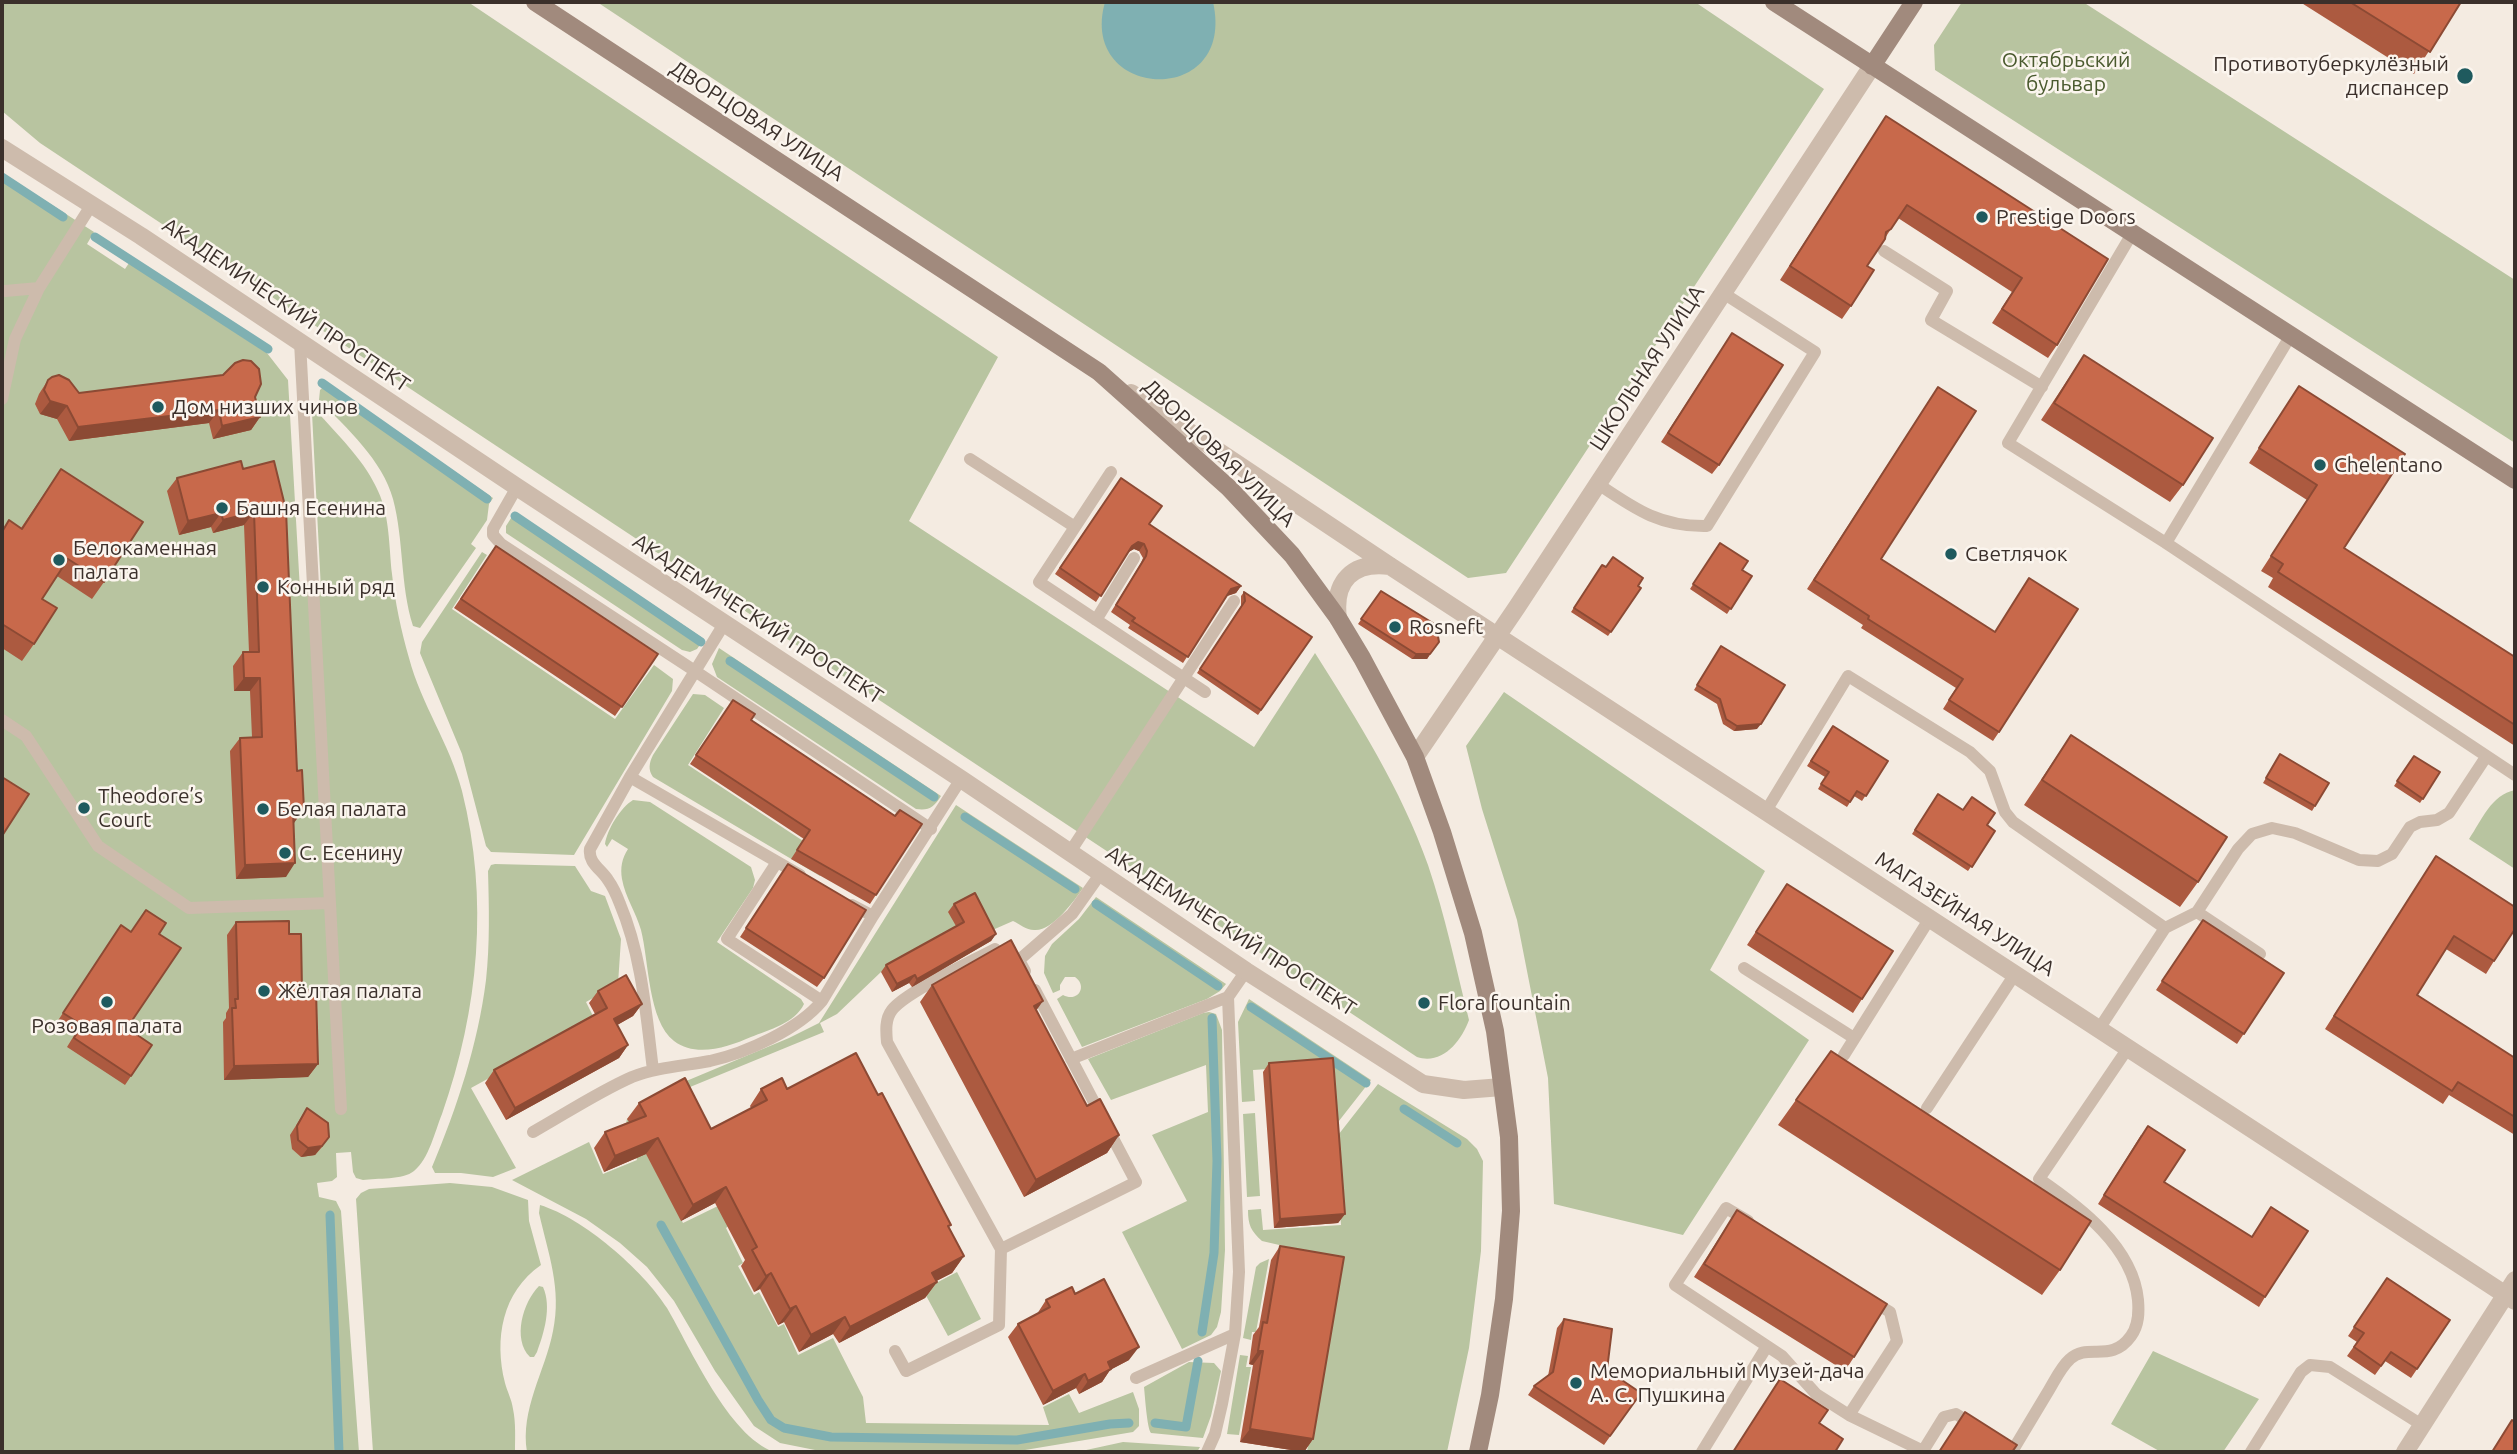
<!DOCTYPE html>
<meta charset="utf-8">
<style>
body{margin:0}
#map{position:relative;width:2517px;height:1454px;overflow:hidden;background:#f4ebe1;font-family:Ubuntu,sans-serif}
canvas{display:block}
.frame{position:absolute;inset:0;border:4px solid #3b302b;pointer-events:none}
</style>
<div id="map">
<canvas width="2517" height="1454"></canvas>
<div class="frame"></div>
</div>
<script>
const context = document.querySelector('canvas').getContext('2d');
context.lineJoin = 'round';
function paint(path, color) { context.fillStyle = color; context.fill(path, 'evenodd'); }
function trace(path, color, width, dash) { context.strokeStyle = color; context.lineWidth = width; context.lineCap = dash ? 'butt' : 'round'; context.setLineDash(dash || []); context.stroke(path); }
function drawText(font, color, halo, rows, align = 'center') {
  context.font = font + ' Ubuntu,sans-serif'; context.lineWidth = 5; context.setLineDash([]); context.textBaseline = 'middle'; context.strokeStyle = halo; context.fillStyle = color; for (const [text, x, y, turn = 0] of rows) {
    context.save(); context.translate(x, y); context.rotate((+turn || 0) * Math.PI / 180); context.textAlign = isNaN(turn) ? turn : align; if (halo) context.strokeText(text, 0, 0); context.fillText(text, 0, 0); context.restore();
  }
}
paint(new Path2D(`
 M2,2H468L998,357L909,521L1254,747L1315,653C1358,721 1401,789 1428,865C1445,915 1456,968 1469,1020C1461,1042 1442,1065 1417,1057L40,143L2,111Z
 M597,2H1695L1824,89L1506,573L1468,578Z
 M1962,2H2083L2515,280V443L1935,70L1934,45Z
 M2,173L94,232L87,244L125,269L129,263L267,353L288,380L300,590H321L312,413L315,412L320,415C341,438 366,463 378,491C390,516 389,548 392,574C395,602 401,630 409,658C421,704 450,744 462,791C489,899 479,1009 442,1114C435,1131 429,1159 414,1171C403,1180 377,1178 363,1180L356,1178L353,1172L351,1152L336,1153L337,1177L332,1181L317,1183L319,1197L336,1201L341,1211L359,1452H2Z
 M327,383L493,498L489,504L487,520L471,544L476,548L420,628L413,626C400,585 404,540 393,499C383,461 346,427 319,400L320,390Z
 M515,512L704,639L697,649L690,652L682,650L506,533V526Z
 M482,552L487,555L452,609L615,719L654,665L673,679L672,691L574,855L491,852L486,846L462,754L420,653L422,642Z
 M719,648L941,796C934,807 929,811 916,809L717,677L712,664Z
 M1504,692L1765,871L1710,970L1809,1040L1683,1235L1554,1204L1548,1078L1517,920L1482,809L1466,746Z
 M693,694L705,695L724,708L688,765L835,862L820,876L653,777C648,770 649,763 653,755Z
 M2515,790V869L2469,839C2482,820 2491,795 2515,790Z
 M633,800L650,802L751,867L755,880L753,888L717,942L801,999L804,1004C795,1023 769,1030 751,1037C728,1047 696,1058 674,1041C648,1021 649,961 641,930C636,912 625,897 622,879C620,868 622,858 628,849L612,839L607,847L605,844C607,830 620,808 633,800Z
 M956,805L1083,888C1074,901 1052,932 1034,930C1026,930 1020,924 1013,921L988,932L958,929L881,972L837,1014L820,1023L824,1032L673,1094L628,1119L683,1223L720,1205L731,1224L726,1228L743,1263L738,1266L754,1295L759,1292L778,1327L784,1324L798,1355L833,1338L863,1397L866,1423L1049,1425L1043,1407L1069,1394L1079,1413L1133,1392L1139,1409V1426L1133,1432L1013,1452L820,1451L780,1443L754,1426L715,1371L674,1301L647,1267L620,1243L586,1219L512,1180L589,1142L603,1174L637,1160C633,1147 623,1133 627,1119L660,1092L789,1038L819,1023Z
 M495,864L575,866L591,891L605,896L621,939L618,984L586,1002L595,1020L471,1088L516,1168L493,1177L461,1173H435L432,1167C457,1108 478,1044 486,980C490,944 489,907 488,871L491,865Z
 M1096,897L1226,984L1220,991L1207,999L1082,1047L1057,999L1063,995C1078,1003 1088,986 1075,977H1065L1060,985V990L1053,993L1044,973L1045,956L1052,944L1079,919Z
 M1249,999L1371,1080L1335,1126L1329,1065L1253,1070L1255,1101L1242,1102L1238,1022Z
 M1209,1012L1216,1014L1222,1030L1225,1250L1221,1312L1217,1327L1211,1335L1182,1349L1122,1232L1187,1201L1152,1135L1208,1112L1206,1065L1111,1100L1088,1059L1203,1013Z
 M1378,1084L1467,1139L1477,1149L1483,1161L1481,1251L1469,1348L1447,1452H1307L1340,1259L1262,1241C1251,1231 1248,1225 1248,1210L1261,1209L1263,1230L1341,1225L1335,1139Z
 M1255,1113L1260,1196L1247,1197L1243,1114Z
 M450,1183L492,1187L528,1200L529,1221L541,1265C502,1292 494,1339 505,1383C507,1391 512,1400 513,1409C516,1423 515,1438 515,1452H373L356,1199L361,1193L369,1189Z
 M540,1205C583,1218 643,1270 667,1308C691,1349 728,1435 774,1452H527C520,1409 545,1372 553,1331C562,1289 548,1253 539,1213Z
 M1269,1259L1256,1332H1252L1251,1340L1243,1338L1256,1267L1260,1263Z
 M957,1272L981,1319L948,1336L923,1290Z
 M539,1286L543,1287C552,1307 544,1333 537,1352L534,1357H530C512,1339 523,1302 539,1286Z
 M2153,1351L2259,1399L2223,1452H2161L2111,1424Z
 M1240,1355L1248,1356L1246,1367H1251L1239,1435L1227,1434Z
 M1189,1362L1214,1363L1221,1371L1211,1416L1203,1438L1151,1433C1147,1428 1145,1396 1144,1387Z
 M1123,1442L1200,1447L1197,1452H1077Z`), '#b8c4a0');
paint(new Path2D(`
 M1105,2H1213C1237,109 1077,101 1105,2Z`), '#7fb0b2');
trace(new Path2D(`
 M2,177L63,217
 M95,237L268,349
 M322,383L487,499
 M515,516L701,642
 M730,661L934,797
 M965,817L1075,889
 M1096,904L1218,986
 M1251,1007L1366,1083
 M1404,1109L1457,1143
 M330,1215L339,1452
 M661,1225L758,1400L771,1420L784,1428L831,1437L1017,1440L1110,1424L1129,1423
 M1202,1332L1214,1253L1217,1161L1212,1018
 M1155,1423L1186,1427L1198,1361`), '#7fb0b2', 9);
trace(new Path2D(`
 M2133,232L2008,443L2166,543L2515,775
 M1884,251L1947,291L1931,320L2042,387
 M5,291L39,288
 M300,342L341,1109
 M2,399L15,339L39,288L92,204
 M970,459L1075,527
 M1111,472L1039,582L1205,692
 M1598,484C1635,509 1660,527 1707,526L1815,352L1723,293
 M517,487L493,529V535L501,544L695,671L931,829
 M2166,543L2291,335
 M1096,620L1134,558
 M2,720L26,736L98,846L189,908L330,903
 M630,777L800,875
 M1766,811L1848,676L1970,752L1990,771L2005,812L2013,822L2165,928
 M1070,852L1234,601
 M777,862L727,939L822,1001
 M2197,912L2260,954
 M873,916L961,779
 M995,949C971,962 906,992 892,1010C885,1019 886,1031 887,1042L1001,1249L1136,1182L1035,990
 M1744,968L1854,1038
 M1025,971L1019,960L1072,914L1101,873
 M2099,1029L2165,928L2197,912L2238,849L2252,834L2272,828L2295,833L2359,860L2378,861L2392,854L2410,827L2420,822L2437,820L2449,813L2486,757
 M1844,1055L1930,918
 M1071,1059L1228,997
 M653,1070C646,1014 642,956 620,904C617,896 613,887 608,880C601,869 588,863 590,849L630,777L724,624
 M1927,1108L2015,974
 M533,1132C565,1114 598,1092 632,1077C657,1067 684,1066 710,1061C746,1053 799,1029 822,1001L873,916L852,905
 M1748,1221L1726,1208L1675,1285L1782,1356L1816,1394L1849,1415L1923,1451L1922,1452
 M895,1351L906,1371L999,1325L1001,1249
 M1136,1378L1235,1334
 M1849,1415L1897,1341L1890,1312L1872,1301
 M2013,1450C2025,1430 2037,1410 2049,1390C2055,1380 2061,1367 2070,1359C2088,1342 2111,1364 2131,1336C2139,1325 2139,1312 2138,1300C2133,1247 2080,1207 2039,1179L2128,1048
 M1923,1451L1944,1417L1956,1414L1974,1425
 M1207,1452L1215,1434L1222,1404L1235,1334L1239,1272L1228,997L1246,971
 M1702,1452L1767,1346
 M2251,1452L2301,1372L2310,1365L2330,1367L2422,1425`), '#cdbbac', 12);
trace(new Path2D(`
 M2,148L141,236L517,487L961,779L1246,971L1423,1084L1464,1090L1502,1087
 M1131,393L1390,566L2515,1301
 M1338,618C1333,581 1353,561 1390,566
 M1415,757L1517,607L1872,66
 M2405,1452L2515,1280`), '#cdbbac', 18);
trace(new Path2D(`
 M535,2L1099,372L1229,488L1292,555L1338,618L1362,658L1415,757L1442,832L1473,933L1495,1031L1509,1137L1511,1211L1504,1299L1490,1395L1478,1452
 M1774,2L2515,480
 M1872,66L1914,2`), '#a18a7d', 18);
paint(new Path2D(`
 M2300,2H2461L2414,74Z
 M1886,116L2108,259L2057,345L2048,358L1992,323L2012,292L1898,218L1867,266L1851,306L1842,319L1780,280Z
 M1726,342L1719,465L1712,474L1661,442Z
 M2084,355L2183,485L2170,502L2041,420Z
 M223,375L255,397L260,417L251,430L213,439L209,423L69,441L57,419L40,414L35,404L39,394L48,380L79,393Z
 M2299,386L2344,548L2515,657V746L2268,587L2273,578L2261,571L2307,500L2249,463Z
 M1932,396L1881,559L1999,732L1993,741L1943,709L1956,688L1861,628L1863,625L1807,589Z
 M274,461L294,823L286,877L236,879L230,751L240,738L252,737L250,691H234L233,666L243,652H249L244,525L213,533L211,527L179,535L167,491L177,478L243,469Z
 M61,469L104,582L92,599L57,576L42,599L34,644L22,661L2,648V531L21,528Z
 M1121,478L1149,524L1241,586L1236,593L1227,596L1183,663L1128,628L1130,625L1111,612L1141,563L1143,558L1139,551L1134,549L1128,552L1096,602L1055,574Z
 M1720,543L1742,570L1752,576L1727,614L1690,589Z
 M496,546L658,654L615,716L454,608Z
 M1602,565L1641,588L1608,636L1571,612Z
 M1381,591L1439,642L1427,659H1412L1358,624Z
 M1244,592L1312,637L1258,715L1197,673L1241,606V596Z
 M1721,646L1757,729L1734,731L1723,724L1717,704L1694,690Z
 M733,700L751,720L895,816L922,824L870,904L791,859L804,839L690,764Z
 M1833,726L1888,761L1862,801L1854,796L1847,807L1818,789L1825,777L1807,766Z
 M2071,735L2198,882L2180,907L2024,805Z
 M2414,756L2440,772L2420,803L2394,786Z
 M2277,759L2329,783L2312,811L2263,783Z
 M1938,794L1995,831L1968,871L1912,834Z
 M2436,856L2494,961L2486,974L2446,949L2417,995L2515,1058V1135L2449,1095L2443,1104L2325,1029Z
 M788,864L824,978L817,987L740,937Z
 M1787,884L1862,999L1853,1013L1747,945Z
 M954,904L996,934L991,941L912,987L909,983L892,992L881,972L886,965L956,926L948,912Z
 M2203,920L2284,973L2237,1044L2156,990Z
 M236,922L289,934L302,990L318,1064L308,1077L224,1080L223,1022L226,1018V1013L229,1008L227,935Z
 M121,925L131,932L127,1028L152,1045L125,1085L67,1047L75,1034L57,1022Z
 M932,985L1036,1011L1087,1106L1119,1135L1107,1153L1024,1197L920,1002Z
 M598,991L642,1004L633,1016L617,1025L628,1045L619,1058L506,1120L485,1083L494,1070L595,1014L589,1003Z
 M1831,1051L2060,1270L2042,1295L1778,1125Z
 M1269,1063L1345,1214L1338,1223L1274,1228L1263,1072Z
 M761,1089H787L949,1228L964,1256L952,1273L936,1281L937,1282L925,1298L839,1343L833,1334L799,1352L784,1322L778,1325L760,1289L754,1292L741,1266L745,1260L715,1203L681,1221L646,1154L604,1172L594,1148L605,1132L629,1122L627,1119L639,1103L711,1129L751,1108L750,1106Z
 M307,1108L323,1146L315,1155L301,1157L292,1149L290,1135Z
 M2141,1135L2164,1182L2265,1297L2259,1307L2098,1204Z
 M1737,1210L1854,1357L1845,1371L1694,1277Z
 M1280,1246L1313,1439L1304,1452L1240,1442L1253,1365L1249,1364L1253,1335L1259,1327L1271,1260Z
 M2387,1278L2450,1320L2411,1378L2385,1361L2375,1375L2347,1356L2357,1342L2348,1336Z
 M1075,1294L1129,1360L1110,1370L1102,1382L1079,1394L1076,1388L1043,1405L1008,1337L1018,1324L1037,1314L1046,1300Z
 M1564,1319L1607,1370L1641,1393L1604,1445L1528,1395L1534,1386L1548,1376L1557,1328Z`), '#ac5a40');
paint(new Path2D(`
 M50,401L67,406L57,419L40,414Z
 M219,410L209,423L69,441L78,427Z
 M260,417L251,430L213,439L222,426Z
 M254,512L244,525L213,533L223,520Z
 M221,513L211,527L179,535L188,521Z
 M1138,542L1144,544L1139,551L1134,549L1127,553L1132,546Z
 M1241,586L1236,593L1227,596L1231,589Z
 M1416,654H1430L1427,659H1412Z
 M244,678H260L250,691H234Z
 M1761,724L1757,729L1734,731L1737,726Z
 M304,809L294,823H284L293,810Z
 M295,863L286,877L236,879L245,865Z
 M996,934L991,941L912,987L917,979Z
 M915,975L909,983L892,992L897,984Z
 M1043,1001L1031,1018L1034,1006Z
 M642,1004L633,1016L605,1032L614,1019Z
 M628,1045L619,1058L506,1120L515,1108Z
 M318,1064L308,1077L224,1080L234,1066Z
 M1119,1135L1107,1153L1024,1197L1036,1180Z
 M329,1137L315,1155L301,1157L308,1148Z
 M658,1138L646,1154L604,1172L615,1156Z
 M726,1187L715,1203L681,1221L693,1205Z
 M1345,1214L1338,1223L1274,1228L1280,1219Z
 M964,1256L952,1273L921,1289L932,1273Z
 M771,1273L760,1289L754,1292L766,1276Z
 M937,1282L925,1298L839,1343L850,1327Z
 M796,1306L784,1322L778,1325L790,1309Z
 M845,1317L833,1334L799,1352L811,1335Z
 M1139,1347L1129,1360L1110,1370L1102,1382L1079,1394L1088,1381L1108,1362Z
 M1258,1351H1263L1253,1365L1249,1364Z
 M1085,1374L1076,1388L1043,1405L1053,1391Z
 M1250,1429L1313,1439L1304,1452L1240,1442Z`), '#8c4a34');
const building = new Path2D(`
 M2350,2H2461L2430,52Z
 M1886,116L2108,259L2057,345L2002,309L2022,278L1907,205L1891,229L1886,232L1885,239L1867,266L1874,270L1851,306L1790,266Z
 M1732,333L1783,365L1719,465L1668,433Z
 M2084,355L2213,438L2183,485L2054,403Z
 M243,360L251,361L259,369L261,384L255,397L260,417L222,426L219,410L78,427L67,406L50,401L44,390L48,380L52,377L59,375L69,380L79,393L223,375L235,363Z
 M2299,386L2405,454L2344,548L2515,657V725L2278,572L2283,564L2271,556L2317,485L2259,448Z
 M1938,387L1976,411L1881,559L1995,632L2029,578L2078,609L1999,732L1949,700L1963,679L1868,619L1869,616L1814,580Z
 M241,461L243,469L274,461L286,510L297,771L302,770L304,809L293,810L295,863L245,865L240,738L262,737L260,678H244L243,652H259L254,512L223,520L221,513L188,521L177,478Z
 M61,469L143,522L104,582L68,559L42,599L57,608L34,644L2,624V532L9,520L22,529Z
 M1121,478L1162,506L1149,524L1241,586L1231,589L1188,657L1132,621L1135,618L1116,605L1146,556L1147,551L1144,544L1138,542L1132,546L1101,596L1060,568Z
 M1720,543L1748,561L1742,570L1752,576L1731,609L1693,584Z
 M496,546L658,654L622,707L461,599Z
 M1613,557L1643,578L1638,586L1641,588L1611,632L1574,608L1602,565L1606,567Z
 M1381,591L1436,625L1439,642L1430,654H1416L1361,619Z
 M1244,592L1312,637L1261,710L1200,669L1245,601Z
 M1721,646L1785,685L1761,724L1737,726L1726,719L1720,699L1697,685Z
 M733,700L755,714L751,720L895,816L900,810L922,824L876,895L797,850L810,830L696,755Z
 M1833,726L1888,761L1866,796L1857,791L1850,802L1821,784L1829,772L1811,761Z
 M2071,735L2227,837L2198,882L2042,780Z
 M2280,754L2329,783L2315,806L2266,778Z
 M2414,756L2440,772L2423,799L2397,781Z
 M2,777L29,794L2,836Z
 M1938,794L1963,810L1972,797L1995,813L1987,825L1995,831L1972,867L1915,830Z
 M2436,856L2515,907V929L2494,961L2454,936L2417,995L2515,1058V1117L2458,1082L2452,1091L2334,1016Z
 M788,864L866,910L824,978L746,928Z
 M1787,884L1893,951L1862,999L1756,932Z
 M975,893L996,934L917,979L915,975L897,984L886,965L964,922L954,904Z
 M146,910L166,923L159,934L181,948L127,1028L152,1045L131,1076L74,1038L82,1025L63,1013L121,925L131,932Z
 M2203,920L2284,973L2244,1034L2162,981Z
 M289,921V934H301L302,990H316L318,1064L234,1066L232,1008H236L235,999H238L236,922Z
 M1011,940L1043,1001L1034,1006L1087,1106L1100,1099L1119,1135L1036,1180L932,985Z
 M626,975L642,1004L614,1019L628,1045L515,1108L494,1070L607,1008L598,991Z
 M1831,1051L2091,1221L2060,1270L1796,1100Z
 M856,1053L878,1095L882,1093L951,1225L948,1226L964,1256L932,1273L937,1282L850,1327L845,1317L811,1335L796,1306L790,1309L771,1273L766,1276L752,1250L757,1247L726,1187L693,1205L658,1138L615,1156L605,1132L646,1116L639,1103L685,1078L711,1129L767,1100L761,1089L782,1078L787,1089Z
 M1333,1058L1345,1214L1280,1219L1269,1063Z
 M307,1108L328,1123L329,1137L322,1146L308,1148L298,1140L297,1126Z
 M2148,1126L2185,1150L2164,1182L2252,1237L2271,1207L2308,1231L2265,1297L2104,1195Z
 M1737,1210L1887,1304L1854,1357L1704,1264Z
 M1280,1246L1344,1257L1313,1439L1250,1429L1263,1351H1258L1263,1322L1267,1323Z
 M2387,1278L2450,1320L2417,1369L2391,1352L2381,1366L2354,1347L2364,1333L2354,1327Z
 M1104,1279L1139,1347L1108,1362L1111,1369L1088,1381L1085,1374L1053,1391L1018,1324L1050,1307L1046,1300L1072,1287L1075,1294Z
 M1564,1319L1612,1329L1607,1370L1641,1393L1610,1436L1534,1386L1553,1372Z
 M1780,1379L1828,1410L1819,1423L1843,1439L1835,1452H1733Z
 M1965,1412L2017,1445L2012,1452H1939Z
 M2512,1420L2515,1422V1452H2492Z`);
paint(building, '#c8694b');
trace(building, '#8c4a34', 2);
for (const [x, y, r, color] of [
 [2465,76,9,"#1f5a5e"],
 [1982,217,7,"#1f5a5e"],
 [158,407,7,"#1f5a5e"],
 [2320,465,7,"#1f5a5e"],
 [222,508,7,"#1f5a5e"],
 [1951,554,7,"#1f5a5e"],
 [59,560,7,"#1f5a5e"],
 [263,587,7,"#1f5a5e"],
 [1395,627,7,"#1f5a5e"],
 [84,808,7,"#1f5a5e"],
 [263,809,7,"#1f5a5e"],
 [285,853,7,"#1f5a5e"],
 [264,991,7,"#1f5a5e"],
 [107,1002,7,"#1f5a5e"],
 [1424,1003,7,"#1f5a5e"],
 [1576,1383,7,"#1f5a5e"]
]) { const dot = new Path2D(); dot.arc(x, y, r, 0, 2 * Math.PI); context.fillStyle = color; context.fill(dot); trace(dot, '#fbf5ee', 2.5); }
drawText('21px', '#4a5a2e', '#fbf5ee', [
 ["Октябрьский",2066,60],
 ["бульвар",2066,84]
]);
drawText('21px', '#3b302b', '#fbf5ee', [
 ["Противотуберкулёзный",2449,64,"right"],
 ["диспансер",2449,88,"right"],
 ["Prestige Doors",1996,217],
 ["Дом низших чинов",172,407],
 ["Chelentano",2334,465],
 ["Башня Есенина",236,508],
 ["Белокаменная",73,548],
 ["палата",73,572],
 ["Светлячок",1965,554],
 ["Конный ряд",277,587],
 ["Rosneft",1409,627],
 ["Theodore’s",98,796],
 ["Court",98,820],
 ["Белая палата",277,809],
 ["С. Есенину",299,853],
 ["Жёлтая палата",278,991],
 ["Flora fountain",1438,1003],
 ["Розовая палата",107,1026,"center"],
 ["Мемориальный Музей-дача",1590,1371],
 ["А. С. Пушкина",1590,1395]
], 'left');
drawText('21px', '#3b302b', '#fbf5ee', [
 ["ДВОРЦОВАЯ УЛИЦА",757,121,33],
 ["АКАДЕМИЧЕСКИЙ ПРОСПЕКТ",286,305,34],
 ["ШКОЛЬНАЯ УЛИЦА",1647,368,-57],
 ["ДВОРЦОВАЯ УЛИЦА",1219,453,44],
 ["АКАДЕМИЧЕСКИЙ ПРОСПЕКТ",758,619,33],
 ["МАГАЗЕЙНАЯ УЛИЦА",1965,914,33],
 ["АКАДЕМИЧЕСКИЙ ПРОСПЕКТ",1231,931,33]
]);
</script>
